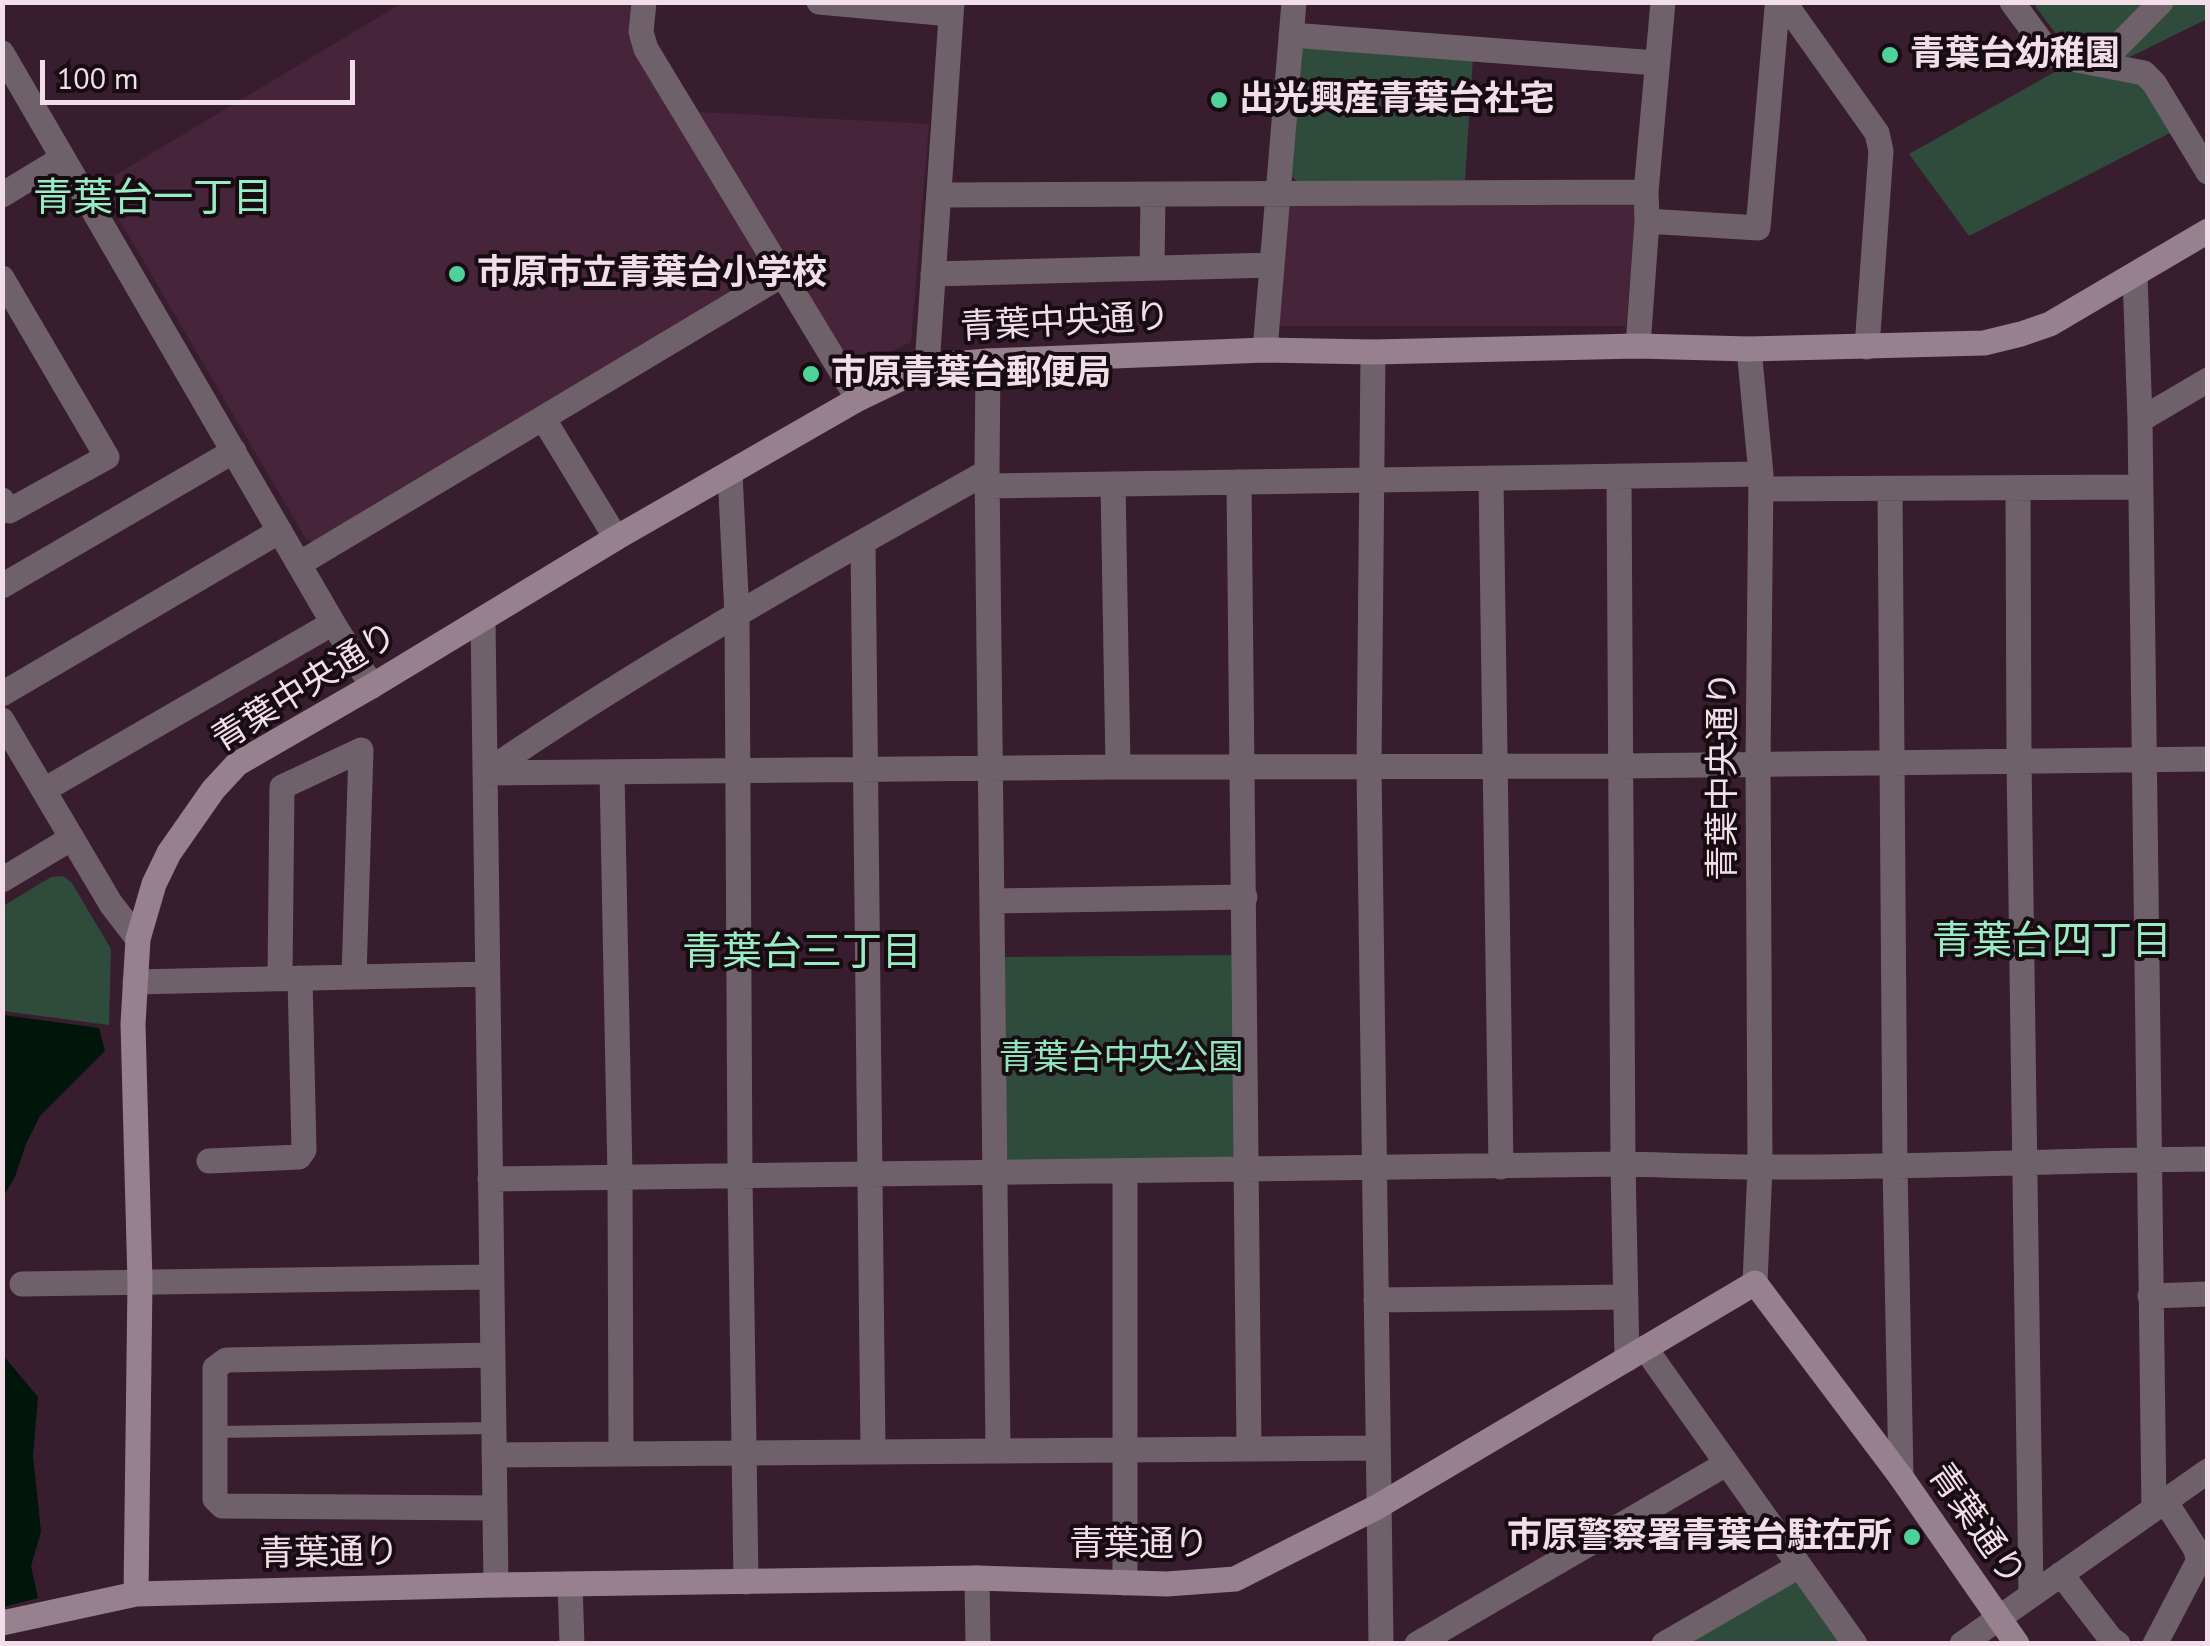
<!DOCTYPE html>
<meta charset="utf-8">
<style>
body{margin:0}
#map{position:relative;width:2210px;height:1646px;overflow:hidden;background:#381d2e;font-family:"PT Sans",sans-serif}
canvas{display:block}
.frame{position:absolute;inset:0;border:5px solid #f1dee9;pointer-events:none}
.scale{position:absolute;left:40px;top:60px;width:315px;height:45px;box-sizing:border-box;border:5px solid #f1dee9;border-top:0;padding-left:12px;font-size:30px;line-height:35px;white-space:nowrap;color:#f1dee9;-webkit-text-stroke:8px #180c13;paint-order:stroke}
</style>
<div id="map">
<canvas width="2210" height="1646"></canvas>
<div class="frame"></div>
<div class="scale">100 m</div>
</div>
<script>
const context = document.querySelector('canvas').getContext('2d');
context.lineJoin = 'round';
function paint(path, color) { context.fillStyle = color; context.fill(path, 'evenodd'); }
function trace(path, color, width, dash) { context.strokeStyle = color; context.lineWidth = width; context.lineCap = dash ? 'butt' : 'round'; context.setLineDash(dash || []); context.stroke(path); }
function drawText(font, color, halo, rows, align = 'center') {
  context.font = font + ' "PT Sans","Noto Sans JP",sans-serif'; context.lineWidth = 8; context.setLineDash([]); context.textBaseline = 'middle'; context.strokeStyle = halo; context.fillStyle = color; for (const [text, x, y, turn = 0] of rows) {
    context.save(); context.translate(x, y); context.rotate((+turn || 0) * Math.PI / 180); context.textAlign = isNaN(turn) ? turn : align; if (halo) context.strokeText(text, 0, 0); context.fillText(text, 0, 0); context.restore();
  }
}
paint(new Path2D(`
 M402,3H631L628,36L765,269L761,279L313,543L306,539L99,185Z
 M699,112L929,124L911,342L852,370Z
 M1629,200L1636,208L1626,326H1279L1287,208L1293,203Z`), '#46253a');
paint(new Path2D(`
 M2033,3H2207V19L2126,59L2059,38Z
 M1308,44L1473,57L1465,180L1297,182L1290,174L1298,52Z
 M2060,69L2141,81L2172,132L1969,236L1909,154Z
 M63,876L72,883L111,949L109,1025L3,1011V906L51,877Z
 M1235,955L1239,1152L1230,1161L1011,1163L1005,1156L1003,957Z
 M1787,1581H1801L1843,1644H1682Z`), '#2e4b3c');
paint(new Path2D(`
 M3,1015L99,1028L105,1051L40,1116L26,1144L15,1177L3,1197Z
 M2,1354L38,1397L33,1456L41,1532L31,1566L38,1598L3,1607Z`), '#00160b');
trace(new Path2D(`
 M215,1432L493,1428`), '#6f6169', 12);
trace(new Path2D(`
 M644,2L641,32L646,49L858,399
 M819,2L951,14
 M1784,2L1877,133L1881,151L1867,347
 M2012,2L2051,55L2144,73L2154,83L2208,172
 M1291,35L1656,63
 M2,53L333,623L372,686
 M2100,64L2161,2
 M2,195L63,158
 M939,195L1646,192
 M1647,221L1758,228L1777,8L1783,2
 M1152,268L1153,195
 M933,274L1272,265
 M2135,275L2140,420L2154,1509
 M2,278L107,457L9,511L2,500
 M1638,346L1647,221L1646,192L1663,2
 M1749,349L1761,474L1758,763L1760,1167L1755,1283
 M1265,350L1294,2
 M1373,352L1369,767L1381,1644
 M988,361L987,472L998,1451
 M927,366L952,2
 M543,418L616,538
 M2140,420L2208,380
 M730,473L737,615L740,1176L746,1582
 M1619,476L1623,1164L1627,1359
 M1491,478L1501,1167
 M1239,482L1249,1449
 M1113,484L1118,767
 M987,486L1761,474
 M2018,488L2019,761L2031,1595
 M1761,489L2140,487
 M1890,489L1895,1166L1901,1477
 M863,543L873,1452
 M299,564L782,275
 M2,586L234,451
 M483,619L496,1585
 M2,694L280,531
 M2,720L111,904L138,939
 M612,772L620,1177L621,1454
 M485,773L1118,767L1620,766L2208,759
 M485,773C646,663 817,567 987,472
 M44,790L333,623
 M2,880L72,838
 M993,901L1245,897
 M280,978L282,787L361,750L354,977
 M135,982L487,974
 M209,1161L299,1157L304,1150L300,978
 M1125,1172V1583
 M490,1179L1623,1164C1669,1165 1715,1167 1761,1167C1910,1168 2059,1160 2208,1159
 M22,1284L491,1277
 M2150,1296L2208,1294
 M1376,1300L1626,1297
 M1645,1348L1855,1644
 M492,1355L226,1360L215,1368V1499L222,1506L495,1508
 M494,1455L1377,1448
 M2061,1574L2111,1639L2118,1644
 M977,1578L978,1644
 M570,1584L572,1644
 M1417,1644L1726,1464
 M1664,1644L1799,1566
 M1962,1644L2208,1471
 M2155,1644L2199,1560L2195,1548L2165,1501`), '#6f6169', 25);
trace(new Path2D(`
 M136,1594L140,1282L133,1024L138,939L154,884L169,853L213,790L237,764L372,686L616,538L858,399L927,366L988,361L1265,350L1373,352L1638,346L1749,349L1984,343L2021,334L2050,324L2208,231
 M2,1623L136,1594L496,1585L977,1578L1167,1584L1235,1579L1377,1507L1755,1283L1901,1477L2017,1644`), '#98818e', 25);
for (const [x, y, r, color] of [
 [1890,55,10,"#4dd39a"],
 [1219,100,10,"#4dd39a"],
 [457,274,10,"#4dd39a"],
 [811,374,10,"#4dd39a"],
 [1912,1537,10,"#4dd39a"]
]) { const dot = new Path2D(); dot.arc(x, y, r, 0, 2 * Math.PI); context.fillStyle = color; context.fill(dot); trace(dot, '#180c13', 4); }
drawText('bold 35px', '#f1dee9', '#180c13', [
 ["青葉台幼稚園",1910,55],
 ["出光興産青葉台社宅",1239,100],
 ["市原市立青葉台小学校",477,274],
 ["市原青葉台郵便局",831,374],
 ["市原警察署青葉台駐在所",1892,1537,"right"]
], 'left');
drawText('35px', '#f1dee9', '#180c13', [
 ["青葉中央通り",1065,323,-3],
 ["青葉中央通り",305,688,-32],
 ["青葉中央通り",1724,776,-90],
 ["青葉通り",1976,1525,55],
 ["青葉通り",1139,1545],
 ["青葉通り",329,1554,-1]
]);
drawText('35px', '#91e4bb', '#180c13', [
 ["青葉台中央公園",1121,1059]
]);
drawText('40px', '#99ecc3', '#180c13', [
 ["青葉台一丁目",153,200],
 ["青葉台四丁目",2052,943],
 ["青葉台三丁目",802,954]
]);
</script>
